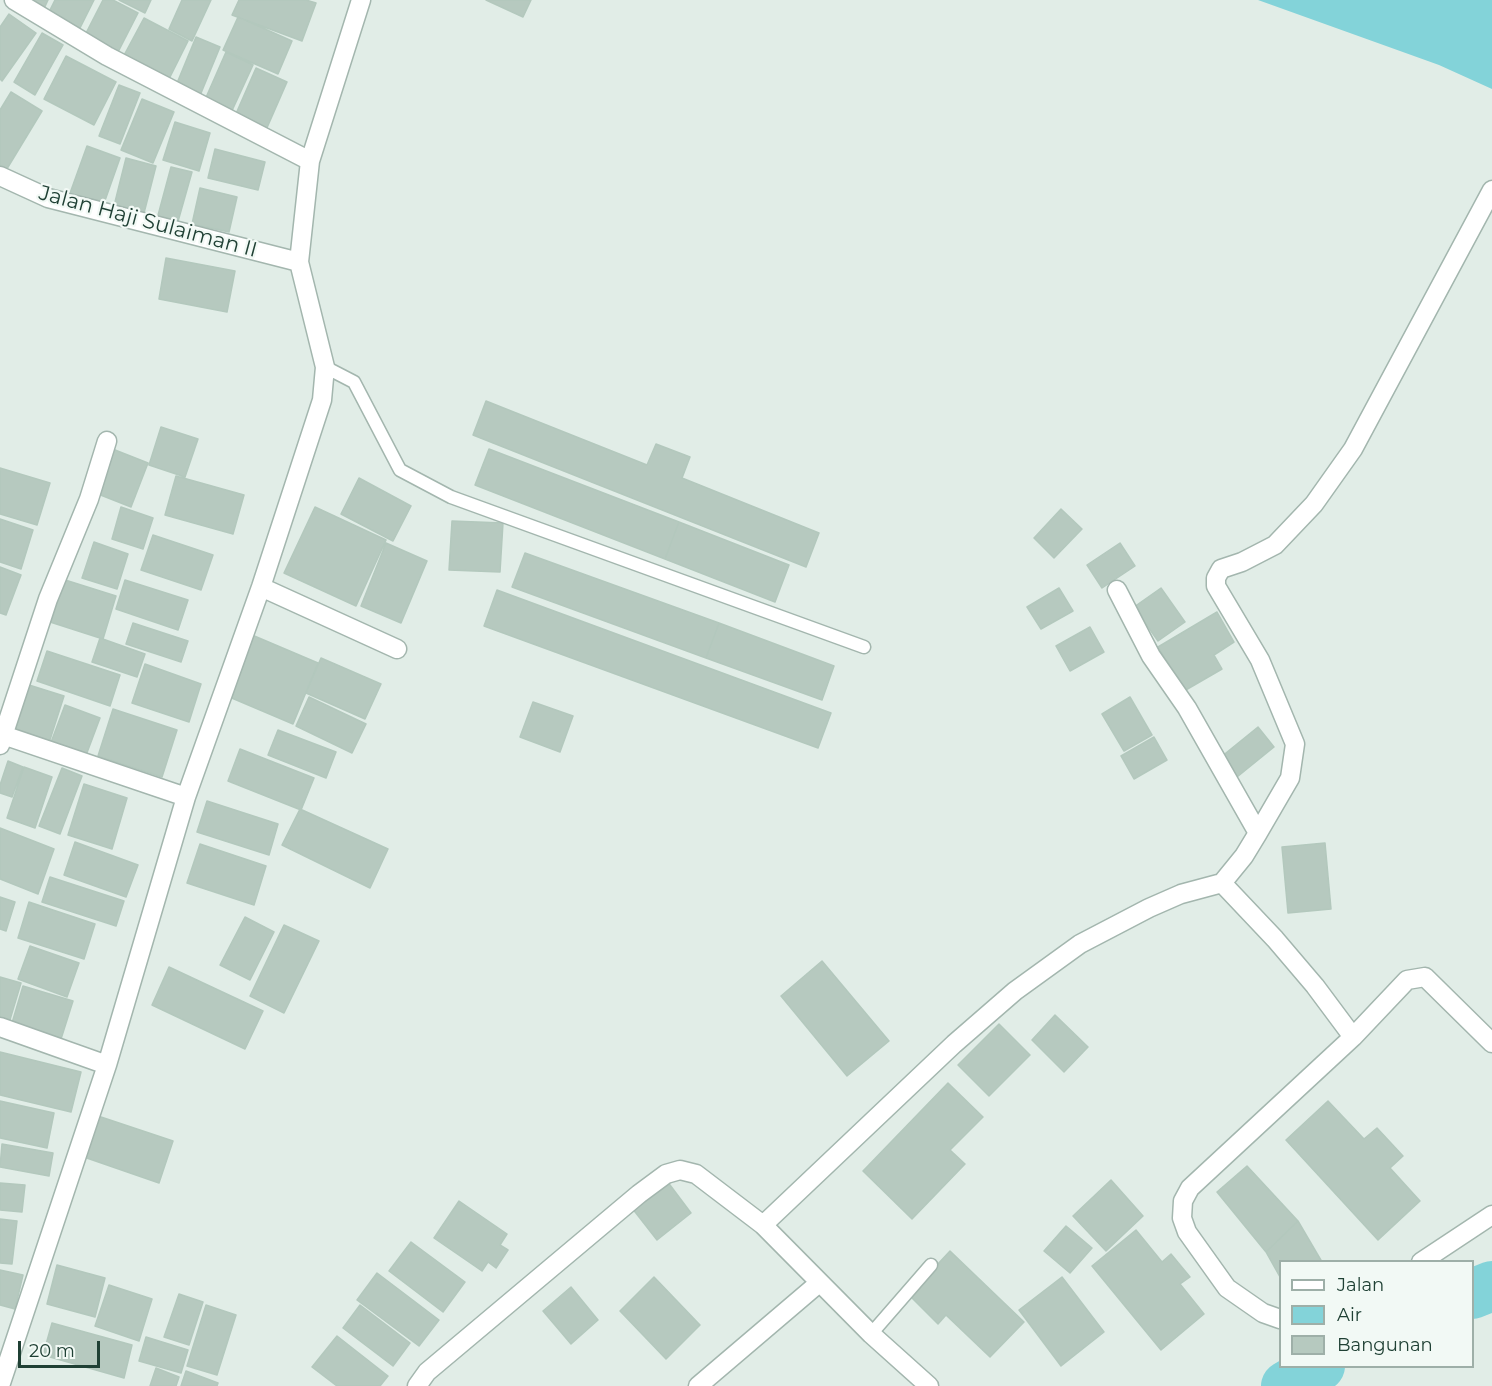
<!DOCTYPE html>
<style>
body{margin:0}
#map{position:relative;width:1492px;height:1386px;overflow:hidden;background:#e1ede7;font-family:Montserrat,sans-serif}
canvas{display:block}
.legend{position:absolute;left:1279px;top:1260px;width:195px;height:108px;box-sizing:border-box;background:#f2f9f5;border:2px solid #9eafa8;margin:0;padding:8px 10px;list-style:none;font-size:18px;color:#1f4034}
.legend li{display:flex;align-items:center;gap:12px;height:30px}
.legend b{width:30px;border:2px solid #9eafa8}
.scale{position:absolute;left:18px;top:1341px;width:82px;height:27px;box-sizing:border-box;border:3px solid #1f4034;border-top:0;padding-left:8px;font-size:18px;line-height:21px;white-space:nowrap;color:#1f4034;-webkit-text-stroke:4px #f2f9f5;paint-order:stroke}
</style>
<div id="map">
<canvas width="1492" height="1386"></canvas>
<ul class="legend">
<li><b style="height:8px;background:#fff"></b>Jalan</li>
<li><b style="height:16px;background:#83d3d9"></b>Air</li>
<li><b style="height:16px;background:#b6c9bf"></b>Bangunan</li>
</ul>
<div class="scale">20 m</div>
</div>
<script>
const context = document.querySelector('canvas').getContext('2d');
context.lineJoin = 'round';
function paint(path, color) { context.fillStyle = color; context.fill(path, 'evenodd'); }
function trace(path, color, width, dash) { context.strokeStyle = color; context.lineWidth = width; context.lineCap = dash ? 'butt' : 'round'; context.setLineDash(dash || []); context.stroke(path); }
function drawText(font, color, halo, rows, align = 'center') {
  context.font = font + ' Montserrat,sans-serif'; context.lineWidth = 4.5; context.setLineDash([]); context.textBaseline = 'middle'; context.strokeStyle = halo; context.fillStyle = color; for (const [text, x, y, turn = 0] of rows) {
    context.save(); context.translate(x, y); context.rotate((+turn || 0) * Math.PI / 180); context.textAlign = isNaN(turn) ? turn : align; if (halo) context.strokeText(text, 0, 0); context.fillText(text, 0, 0); context.restore();
  }
}
paint(new Path2D(`
 M1258,0H1492V89L1439,65Z`), '#83d3d9');
trace(new Path2D(`
 M1472,1294L1492,1286
 M1286,1386L1320,1366`), '#83d3d9', 50);
const building = new Path2D(`
 M15,0H48L42,13Z
 M55,0H94L77,34L46,18Z
 M103,0H113L138,13L116,56L83,39Z
 M119,0H151L145,13Z
 M182,0H211L192,41L169,29Z
 M239,0H306L316,3L302,41L232,15Z
 M486,0H531L523,17Z
 M9,14L36,33L2,81L0,79V27Z
 M238,17L292,41L278,74L223,50Z
 M144,18L188,41L167,83L122,59Z
 M42,33L63,45L35,95L14,82Z
 M196,37L220,47L199,98L175,88Z
 M226,52L253,65L230,115L204,102Z
 M66,56L116,82L94,125L44,99Z
 M256,68L287,82L266,130L235,116Z
 M119,85L140,93L120,144L99,136Z
 M11,92L42,111L5,172L0,169V110Z
 M142,99L174,112L153,163L121,150Z
 M175,122L210,133L199,171L163,160Z
 M87,146L120,158L102,209L69,196Z
 M215,149L265,162L258,190L208,178Z
 M126,158L156,166L143,217L113,210Z
 M171,167L192,172L177,225L157,219Z
 M200,188L237,197L229,232L192,224Z
 M166,258L235,271L227,312L159,299Z
 M486,401L647,465L656,444L690,457L682,478L819,533L806,567L473,435Z
 M161,427L198,439L185,477L149,465Z
 M110,448L148,463L131,507L93,492Z
 M489,449L679,522L665,559L475,485Z
 M0,468L50,483L37,525L0,514Z
 M176,476L244,495L233,534L165,515Z
 M359,478L411,506L393,541L341,514Z
 M121,507L153,518L143,549L112,539Z
 M315,507L386,540L356,606L284,573Z
 M1061,509L1082,529L1054,558L1034,538Z
 M0,519L33,530L21,569L0,562Z
 M452,521L503,523L500,572L449,570Z
 M679,522L789,565L775,602L665,559Z
 M153,535L213,555L201,590L141,570Z
 M94,542L128,554L117,589L82,578Z
 M386,543L427,561L401,623L361,606Z
 M1120,543L1135,566L1102,588L1087,565Z
 M525,553L719,623L706,658L512,587Z
 M0,567L21,575L6,615L0,613Z
 M62,579L116,596L103,639L47,621Z
 M125,580L188,600L178,630L116,609Z
 M1059,588L1073,611L1041,629L1027,607Z
 M1161,588L1185,622L1158,641L1134,607Z
 M497,590L831,713L818,748L484,626Z
 M1217,612L1234,642L1214,655L1222,669L1184,691L1158,647Z
 M133,623L188,641L181,662L126,644Z
 M719,623L834,666L822,700L706,658Z
 M1090,627L1104,652L1070,671L1056,646Z
 M252,635L318,663L293,724L227,696Z
 M100,638L145,654L137,677L92,662Z
 M47,651L120,675L110,706L37,681Z
 M321,658L381,684L365,719L306,693Z
 M145,664L201,684L189,722L132,703Z
 M29,685L64,696L48,746L13,736Z
 M309,697L366,724L352,753L296,726Z
 M1130,697L1152,735L1124,751L1102,714Z
 M533,702L573,716L560,752L520,737Z
 M65,705L100,718L85,758L50,745Z
 M113,709L177,730L162,777L98,756Z
 M1258,727L1274,747L1237,777L1221,757Z
 M278,730L336,752L326,778L268,755Z
 M1154,737L1167,760L1134,779L1121,756Z
 M240,749L314,778L301,810L228,781Z
 M8,761L23,767L12,797L0,793V785Z
 M24,767L52,777L35,828L7,818Z
 M62,768L82,776L60,834L39,826Z
 M84,784L127,798L112,849L68,835Z
 M207,801L278,824L269,855L197,832Z
 M300,809L388,849L370,888L282,845Z
 M0,828L54,849L38,894L0,879Z
 M75,842L138,865L126,897L64,875Z
 M1325,843L1331,909L1288,913L1282,847Z
 M200,844L266,866L254,905L187,883Z
 M50,877L124,901L116,926L42,902Z
 M0,897L15,902L6,931L0,929Z
 M29,902L95,924L84,959L18,938Z
 M245,917L274,932L250,980L220,965Z
 M284,925L319,941L284,1013L250,996Z
 M30,946L79,963L67,997L18,979Z
 M822,961L889,1041L847,1076L781,996Z
 M169,967L263,1011L245,1049L152,1005Z
 M0,977L21,983L9,1023L0,1021Z
 M23,986L73,1001L61,1039L12,1023Z
 M1055,1015L1088,1047L1064,1072L1032,1040Z
 M999,1024L1030,1055L989,1096L958,1065Z
 M0,1052L81,1072L71,1112L0,1095Z
 M948,1083L983,1117L950,1150L965,1164L912,1219L863,1171Z
 M0,1101L54,1113L47,1148L0,1138Z
 M1328,1101L1364,1139L1377,1128L1403,1156L1390,1168L1420,1201L1378,1240L1286,1140Z
 M95,1115L173,1141L159,1183L81,1156Z
 M2,1144L53,1153L49,1176L0,1167Z
 M1247,1166L1298,1221L1266,1252L1217,1192Z
 M1111,1180L1143,1216L1106,1251L1073,1216Z
 M667,1181L691,1213L657,1240L632,1208Z
 M0,1183L25,1185L22,1212L0,1210Z
 M459,1201L507,1234L500,1245L508,1250L496,1268L488,1262L482,1271L434,1238Z
 M0,1219L17,1221L12,1264L0,1263Z
 M1298,1221L1322,1262H1280V1277L1266,1252Z
 M1066,1226L1092,1248L1070,1273L1044,1251Z
 M1136,1230L1162,1262L1171,1254L1190,1277L1180,1284L1204,1314L1161,1350L1092,1266Z
 M411,1242L465,1282L443,1312L389,1271Z
 M950,1251L1024,1322L990,1357L946,1315L938,1324L909,1295Z
 M57,1265L105,1278L95,1317L47,1304Z
 M0,1270L23,1275L15,1309L0,1305Z
 M377,1273L439,1320L419,1346L357,1300Z
 M654,1277L700,1325L666,1359L620,1311Z
 M1062,1277L1104,1332L1061,1366L1019,1310Z
 M109,1285L152,1299L139,1341L95,1326Z
 M571,1287L598,1320L571,1344L543,1311Z
 M179,1294L203,1302L189,1345L164,1337Z
 M206,1305L236,1315L217,1375L187,1366Z
 M360,1305L410,1343L393,1366L343,1328Z
 M52,1323L132,1345L124,1378L43,1355Z
 M337,1336L388,1376L380,1386H337L312,1367Z
 M146,1337L188,1350L181,1373L139,1361Z
 M156,1368L179,1377L176,1386H150Z
 M186,1371L218,1383L217,1386H181Z`);
paint(building, '#b6c9bf');
trace(building, '#b3c8bd', 1.5);
const service = new Path2D(`
 M325,367L354,382L400,470L451,497L864,647
 M871,1334L931,1265`);
const minor = new Path2D(`
 M14,0L107,56L310,161
 M0,176L48,198L299,262
 M261,587L397,649
 M0,734L186,797
 M0,745L48,599L89,499L107,441
 M1258,833L1290,778L1295,744L1260,660L1216,586V578L1221,569L1242,562L1275,545L1314,504L1353,449L1492,190
 M1222,883L1275,939L1315,986L1353,1037
 M0,1027L107,1065
 M763,1225L954,1044L1015,991L1080,944L1149,908L1181,894L1222,883L1244,856L1258,833L1187,708L1151,656L1117,590
 M1421,1262L1492,1215
 M1280,1319L1263,1313L1227,1288L1187,1232L1182,1218L1183,1201L1190,1188L1353,1037L1407,980L1425,977L1492,1043
 M0,1386L107,1065L186,797L261,587L322,400L325,367L299,262L310,161L361,0
 M417,1386L427,1372L639,1194L666,1174L680,1170L696,1174L763,1225L871,1334L929,1386
 M698,1386L819,1283`);
trace(service, '#a3b6ae', 15);
trace(minor, '#a3b6ae', 21);
trace(service, '#fff', 12);
trace(minor, '#fff', 18);
drawText('21px', '#1f4034', '#f2f9f5', [
 ["Jalan Haji Sulaiman II",148,222,15]
]);
</script>
